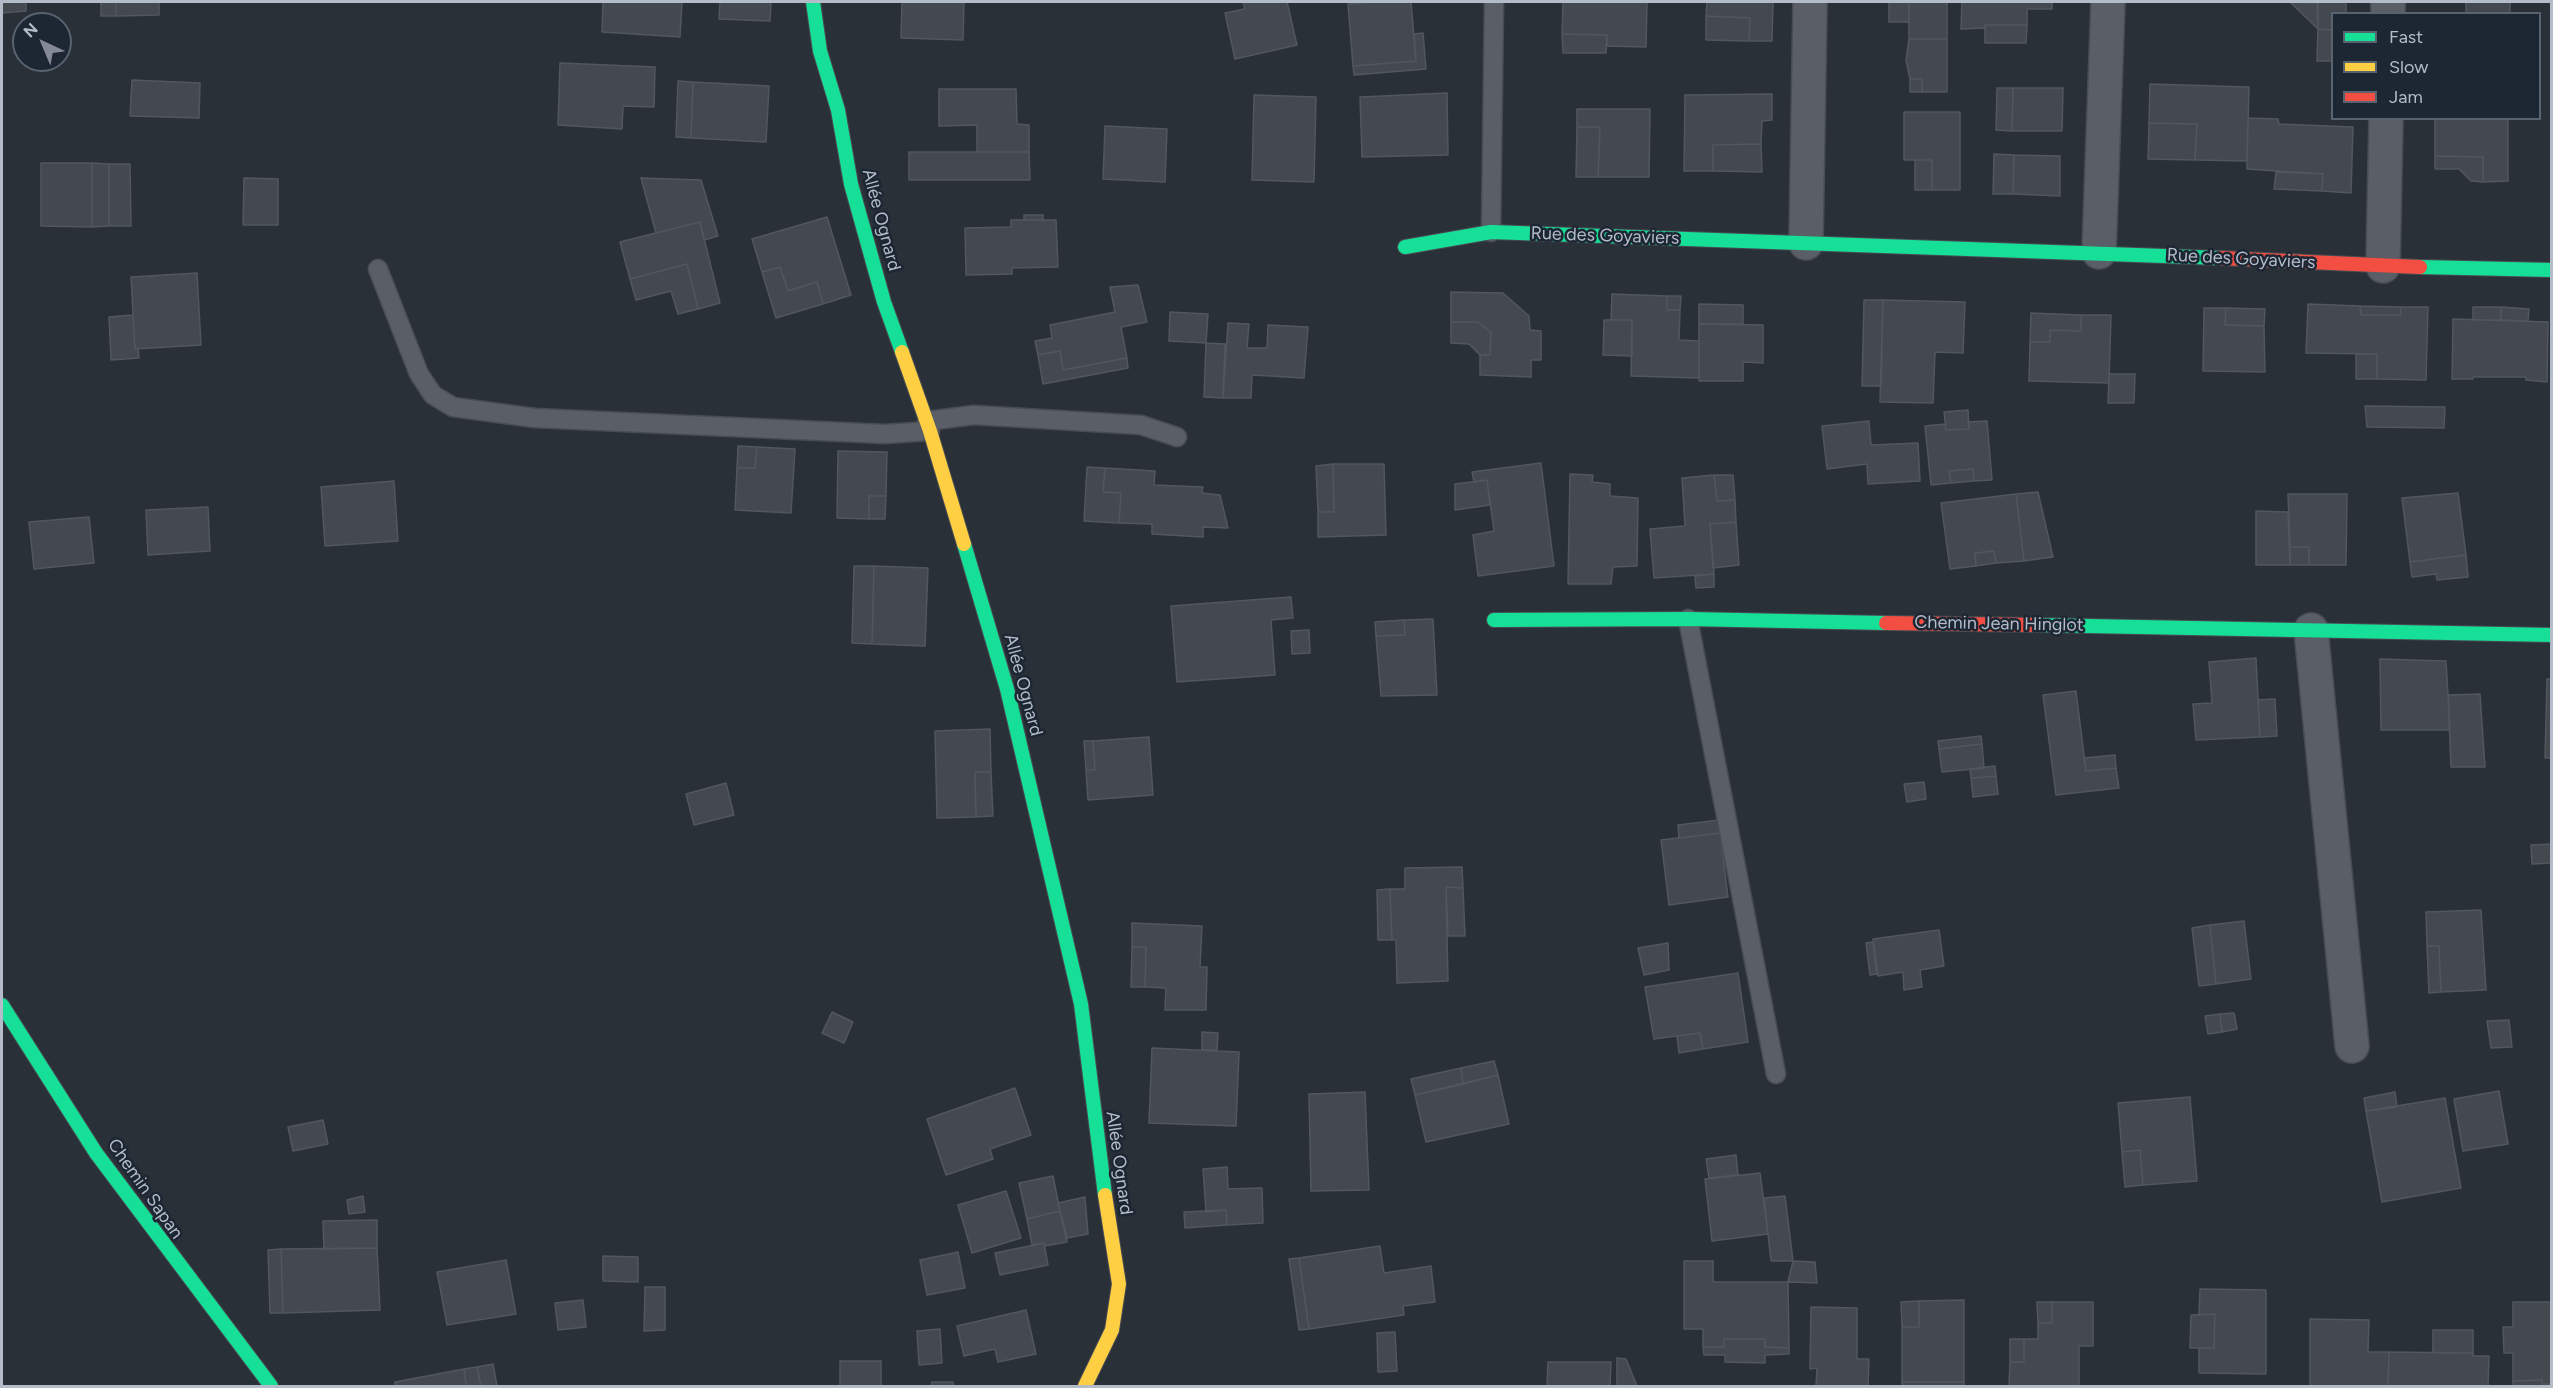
<!DOCTYPE html>
<meta charset="utf-8">
<style>
body{margin:0}
#map{position:relative;width:2553px;height:1388px;overflow:hidden;background:#2a3038;font-family:Figtree,sans-serif}
canvas{display:block}
.frame{position:absolute;inset:0;border:3px solid #b4bcc9;pointer-events:none}
.legend{position:absolute;left:2331px;top:12px;width:210px;height:108px;box-sizing:border-box;background:#1d2633;border:2px solid #59626f;margin:0;padding:8px 10px;list-style:none;font-size:18px;color:#b4bcc9}
.legend li{display:flex;align-items:center;gap:12px;height:30px}
.legend b{width:30px;border:2px solid #59626f}
.north{position:absolute;left:12px;top:12px;width:60px;height:60px;box-sizing:border-box;background:#1d2633;border:2px solid #59626f;border-radius:50%;rotate:316deg;font-size:16px;font-weight:700;line-height:24px;text-align:center;color:#b4bcc9}
.north::after{content:'';display:block;margin:auto;width:21px;height:27px;background:#848b96;clip-path:polygon(50% 0,100% 100%,50% 72%,0 100%)}
</style>
<div id="map">
<canvas width="2553" height="1388"></canvas>
<div class="frame"></div>
<ul class="legend">
<li><b style="height:8px;background:#16e098"></b>Fast</li>
<li><b style="height:8px;background:#ffcf43"></b>Slow</li>
<li><b style="height:8px;background:#f24e42"></b>Jam</li>
</ul>
<div class="north">N</div>
</div>
<script>
const context = document.querySelector('canvas').getContext('2d');
context.lineJoin = 'round';
function paint(path, color) { context.fillStyle = color; context.fill(path, 'evenodd'); }
function trace(path, color, width, dash) { context.strokeStyle = color; context.lineWidth = width; context.lineCap = dash ? 'butt' : 'round'; context.setLineDash(dash || []); context.stroke(path); }
function drawText(font, color, halo, rows, align = 'center') {
  context.font = font + ' Figtree,sans-serif'; context.lineWidth = 5; context.setLineDash([]); context.textBaseline = 'middle'; context.strokeStyle = halo; context.fillStyle = color; for (const [text, x, y, turn = 0] of rows) {
    context.save(); context.translate(x, y); context.rotate((+turn || 0) * Math.PI / 180); context.textAlign = isNaN(turn) ? turn : align; if (halo) context.strokeText(text, 0, 0); context.fillText(text, 0, 0); context.restore();
  }
}
const building = new Path2D(`
 M2,2H26V11L2,13Z
 M101,2H116V16H101Z
 M116,2H159V15L116,16Z
 M603,2H682L680,37L602,32Z
 M720,2H771L770,21L719,19Z
 M902,2H964L963,40L901,38Z
 M1243,2H1287L1297,45L1235,59L1225,13L1245,9Z
 M1373,2H1411L1416,61L1353,66L1348,4Z
 M1563,2H1647L1646,47L1607,46V35L1562,34Z
 M1707,2H1773L1772,41H1749L1750,18L1706,16Z
 M1889,2H1909V22H1889Z
 M1909,2H1947V39H1909Z
 M1962,2H2052V9H2027V25H1985L1984,28L1961,29Z
 M2290,2L2318,3V29Z
 M2317,2H2346V14H2332V30L2318,29Z
 M2466,2H2510V14H2466Z
 M1706,16L1750,18L1749,41L1706,40Z
 M1985,25H2027L2026,43H1985Z
 M2318,29L2332,30V61H2317Z
 M1423,33L1426,69L1354,75L1353,66L1416,61L1414,34Z
 M1562,34L1607,35L1606,53H1563Z
 M1909,39H1947V92H1922V79H1910L1906,60Z
 M560,63L655,67L654,107L623,106L622,129L558,125Z
 M1910,79H1922V92H1910Z
 M132,80L200,83L199,118L130,116Z
 M678,81L693,82L691,138L676,137Z
 M693,82L769,86L766,142L691,138Z
 M2150,84L2249,87L2247,161L2195,160L2197,124L2149,123Z
 M1997,88H2013L2012,131L1996,130Z
 M2013,88H2063L2062,131H2012Z
 M939,89H1016L1017,124L1029,125V152H977V125L939,126Z
 M1447,93L1448,155L1362,157L1360,97Z
 M1772,94V120L1762,121L1761,144L1713,145V171H1684L1685,95Z
 M1254,95L1316,97L1314,182L1252,180Z
 M1577,109H1650L1649,177H1598L1600,127H1577Z
 M1904,112H1960V190H1932V160H1904Z
 M2248,118L2278,119L2279,124L2353,127L2351,193L2322,191L2323,174L2247,169Z
 M2435,118H2508V181L2483,182V157L2435,156Z
 M2149,123L2197,124L2195,160L2148,159Z
 M1105,126L1167,129L1165,182L1103,179Z
 M1577,127H1600L1598,177H1576Z
 M1761,144L1762,172L1713,171V145Z
 M909,152H1029L1030,180H909Z
 M1994,154L2014,155L2013,194H1993Z
 M2014,155L2060,156V196L2013,194Z
 M2435,156L2483,157V182L2471,181L2459,169H2435Z
 M1915,160H1932V190H1915Z
 M41,163H92V227L41,226Z
 M92,163L109,164V226L92,227Z
 M109,164H130L131,226H109Z
 M2276,172L2323,174L2322,191L2274,189Z
 M244,178L278,179V225H243Z
 M641,178L701,180L718,236L704,240L700,222L656,233Z
 M1024,215H1043V220H1024Z
 M827,217L851,295L823,304L817,282L788,291L780,267L762,272L752,239Z
 M1011,220H1056L1058,267L1012,268V274L966,275L965,228L1011,227Z
 M700,222L720,303L698,309L687,264L630,279L620,242Z
 M687,264L698,309L678,314L671,291L636,300L630,279Z
 M780,267L788,291L817,282L823,304L776,318L762,272Z
 M197,273L201,345L135,349L131,277Z
 M1138,285L1147,322L1121,327L1127,358L1063,370L1060,351L1038,355L1035,341L1052,338L1050,325L1115,312L1110,287Z
 M1451,292L1503,293L1529,316L1530,330L1541,331V360H1531V377L1480,375V355H1490L1491,333L1478,322H1451Z
 M1612,294L1667,296V310H1680L1679,340L1699,341V378L1631,376L1632,320H1611Z
 M1667,296H1681L1680,310H1667Z
 M1864,300H1883L1881,386H1862Z
 M1883,300L1965,302L1963,353L1935,352L1933,403L1880,402Z
 M1699,304L1743,305V324H1699Z
 M2308,304L2360,306L2361,315H2401L2400,307H2428L2426,380L2377,379V354L2306,353Z
 M2360,306L2400,307L2401,315H2361Z
 M2473,307H2501V320H2473Z
 M2501,307L2529,309L2528,321L2501,320Z
 M2204,308H2226L2225,325L2264,326L2265,372L2203,371Z
 M2226,308L2265,309L2264,326L2225,325Z
 M1170,312L1208,314L1206,343L1169,341Z
 M2031,313L2081,315V331L2050,330V342H2030Z
 M133,315L135,349L138,348L139,358L111,360L109,317Z
 M2081,315H2111L2109,383L2029,381L2030,342H2050V330L2081,331Z
 M2453,319L2548,322L2547,382L2526,380V377H2473V379H2452Z
 M1604,320H1632V356L1603,355Z
 M1451,322H1478L1491,333L1490,355H1480L1469,344L1451,343Z
 M1228,323L1249,324L1247,348H1267L1268,325L1308,327L1304,378L1252,375L1251,398H1223Z
 M1699,324L1763,325V363L1743,362V381H1699Z
 M1206,343L1225,344L1223,398L1204,397Z
 M1060,351L1063,370L1127,358L1128,368L1043,384L1038,355Z
 M2356,354H2377V379H2356Z
 M2109,374H2135L2134,403H2108Z
 M2365,406L2445,407L2444,428L2367,427Z
 M1968,410L1969,429L1946,430L1944,412Z
 M1869,421L1871,445L1918,443L1920,481L1868,484L1867,464L1827,469L1822,426Z
 M1987,421L1992,480L1974,481L1973,469L1949,471L1951,483L1931,485L1925,426L1945,424L1946,430L1969,429L1968,422Z
 M738,446L757,447L755,468H737Z
 M757,447L795,449L791,513L735,510L737,468H755Z
 M838,451L887,452L886,496H869V519L837,518Z
 M1541,463L1554,566L1478,576L1473,535L1494,531L1487,480L1474,482L1472,472Z
 M1333,464L1334,512H1318L1316,466Z
 M1333,464H1384L1386,535L1318,537V512H1334Z
 M1087,467L1105,468L1103,492L1121,493L1119,523L1084,521Z
 M1105,468L1155,471L1154,485L1203,487L1202,493L1220,495L1228,528L1203,527V537L1152,534V524L1119,523L1121,493L1103,492Z
 M1973,469L1974,481L1951,483L1949,471Z
 M1570,474L1593,475L1592,482L1610,484V496L1638,498L1637,566L1613,567L1611,584H1568Z
 M1714,475L1717,501L1735,500L1736,522L1710,524L1714,574L1654,578L1650,529L1685,526L1682,478Z
 M1714,475H1733L1735,500L1717,501Z
 M1487,480L1490,505L1455,510V484Z
 M394,481L398,541L325,546L321,487Z
 M2038,492L2053,557L2024,561L2016,494Z
 M2458,493L2466,555L2410,562L2402,498Z
 M2016,494L2024,561L1996,563L1994,551L1975,553L1976,566L1950,569L1941,503Z
 M2288,494H2347L2346,565H2309V547H2290Z
 M869,496H886L885,519H869Z
 M208,507L210,551L148,555L146,510Z
 M2256,511L2288,512L2290,565H2256Z
 M89,517L94,563L34,569L29,522Z
 M1736,522L1739,565L1713,568L1710,524Z
 M2290,547H2309V565H2290Z
 M1994,551L1996,563L1976,566L1975,553Z
 M2466,555L2468,577L2437,580L2436,574L2412,577L2410,562Z
 M854,566H874L872,644L852,643Z
 M874,566L928,568L925,646L872,644Z
 M1714,574V587L1696,588L1695,576Z
 M1291,597L1293,618L1271,620L1275,675L1177,682L1171,606Z
 M1433,619L1437,695L1381,696L1376,636L1405,635L1404,620Z
 M1404,620L1405,635L1376,636L1375,622Z
 M1309,630L1310,653L1292,654L1291,631Z
 M2256,658L2260,737L2196,740L2193,704L2212,703L2209,662Z
 M2380,659L2446,661L2450,730H2381Z
 M2547,679H2552V758H2545Z
 M2076,691L2086,771L2116,768L2119,788L2056,795L2043,695Z
 M2480,694L2485,767H2451L2448,695Z
 M2275,699L2277,736L2260,737L2258,700Z
 M990,729L991,772H975L976,817L937,818L935,731Z
 M1981,736L1982,744L1939,749L1938,741Z
 M1149,737L1153,795L1088,800L1086,770H1095L1093,741Z
 M1084,741H1093L1095,770H1086Z
 M1982,744L1984,768L1942,772L1939,749Z
 M2115,755L2116,768L2086,771L2084,758Z
 M1995,766L1996,776L1971,778L1970,769Z
 M975,772H991L993,816L976,817Z
 M1996,776L1998,794L1973,797L1971,778Z
 M1924,782L1926,799L1907,802L1904,784Z
 M726,783L734,815L694,825L686,794Z
 M1719,820L1720,833L1679,838L1678,825Z
 M1720,833L1728,897L1669,905L1661,840Z
 M2552,844V863L2532,864L2531,845Z
 M1462,867L1463,888L1446,887L1448,981L1397,983L1396,940H1392L1390,889H1405V868Z
 M1446,887L1463,888L1465,936H1448Z
 M1390,889L1392,940H1378L1377,890Z
 M2481,910L2486,990L2441,992L2439,946H2427L2426,912Z
 M2244,921L2251,979L2216,984L2210,925Z
 M1132,923L1202,926L1200,967H1207L1206,1010H1165L1166,988L1145,987L1146,947H1132Z
 M2210,925L2216,984L2199,986L2192,928Z
 M1939,930L1944,966L1920,970L1922,987L1904,990L1903,972L1878,976L1873,939Z
 M1873,942L1877,974L1870,975L1866,943Z
 M1668,943L1669,970L1644,975L1638,948Z
 M2427,946H2439L2441,992L2429,993Z
 M1132,947H1146L1145,987H1131Z
 M1738,973L1748,1042L1703,1049L1700,1033L1654,1039L1645,987Z
 M832,1012L853,1022L844,1043L822,1033Z
 M2234,1013L2237,1029L2222,1032L2220,1014Z
 M2220,1014L2222,1032L2208,1034L2205,1016Z
 M2509,1020L2512,1047L2491,1048L2487,1021Z
 M1202,1032L1218,1033L1217,1050H1202Z
 M1700,1033L1703,1049L1679,1053L1677,1036Z
 M1152,1048L1239,1052L1236,1126L1149,1123Z
 M1494,1061L1498,1075L1463,1084L1461,1068Z
 M1461,1068L1463,1084L1415,1095L1411,1079Z
 M1498,1075L1509,1124L1426,1142L1415,1095Z
 M1015,1088L1031,1135L990,1149L993,1159L946,1175L927,1119Z
 M2499,1091L2508,1144L2463,1151L2454,1099Z
 M1365,1092L1369,1190L1311,1191L1309,1094Z
 M2395,1092L2397,1107L2366,1111L2364,1098Z
 M2190,1097L2197,1181L2143,1185L2140,1150L2122,1152L2118,1103Z
 M2445,1098L2461,1188L2382,1202L2366,1111Z
 M323,1120L328,1144L293,1151L288,1127Z
 M2140,1150L2143,1185L2125,1187L2122,1152Z
 M1736,1155L1738,1175L1709,1178L1706,1159Z
 M1227,1167L1228,1189L1262,1188L1263,1223L1227,1225L1226,1210L1206,1212L1203,1169Z
 M1760,1173L1768,1234L1712,1241L1705,1179Z
 M1053,1176L1060,1211L1027,1219L1019,1183Z
 M1006,1191L1021,1238L972,1253L958,1205Z
 M363,1196L365,1212L349,1214L347,1200Z
 M1785,1196L1793,1261H1771L1764,1198Z
 M1085,1197L1088,1234L1067,1238L1058,1203Z
 M1226,1210L1227,1225L1185,1228L1184,1212Z
 M1060,1211L1067,1242L1045,1246L1044,1243L1032,1245L1027,1219Z
 M377,1220V1248L324,1249L323,1221Z
 M1044,1243L1048,1265L1000,1275L995,1253Z
 M1380,1246L1384,1273L1431,1266L1435,1302L1403,1306L1404,1315L1309,1329L1299,1258Z
 M377,1248L380,1310L283,1313L281,1249Z
 M281,1249L283,1313H270L268,1250Z
 M958,1252L965,1288L927,1295L920,1260Z
 M603,1256L638,1257V1282L603,1281Z
 M1299,1258L1309,1329L1299,1330L1289,1259Z
 M506,1260L516,1314L447,1325L437,1272Z
 M1684,1261H1713V1282H1788L1789,1348L1765,1347V1339H1724V1347H1703V1329H1684Z
 M1793,1261L1815,1262L1817,1283L1788,1282Z
 M645,1287H665V1330L644,1331Z
 M2200,1289L2266,1290V1374L2199,1373V1348H2214L2215,1314L2199,1315Z
 M583,1300L586,1327L558,1330L555,1303Z
 M1964,1300V1382H1902V1327H1919V1301Z
 M1919,1301V1327H1902L1901,1302Z
 M2037,1302H2052V1323H2038Z
 M2052,1302H2093V1346H2079V1386H2009L2010,1362H2024V1339H2038V1323H2052Z
 M2513,1302H2552V1384H2542V1380L2513,1381V1353H2504L2503,1327H2513Z
 M1811,1307L1857,1308V1359H1869L1868,1386H1816L1817,1368L1810,1369Z
 M1026,1310L1036,1354L998,1362L995,1349L964,1356L957,1326Z
 M2215,1314L2214,1348H2190L2191,1315Z
 M2310,1319L2369,1320L2368,1352H2389L2388,1386H2310Z
 M940,1329L942,1363L919,1365L917,1331Z
 M2433,1330H2473V1353H2433Z
 M1395,1332L1397,1371L1378,1372L1377,1333Z
 M1724,1339H1765V1347L1789,1348V1354L1765,1355V1363L1725,1362V1355H1704L1703,1347H1724Z
 M2010,1339H2024V1362H2010Z
 M2389,1352L2473,1353V1356H2489L2488,1386H2388Z
 M1617,1358L1626,1359L1637,1386H1617Z
 M840,1361H881V1386H840Z
 M1548,1362H1611L1610,1386H1547Z
 M493,1364L497,1386H481L477,1367Z
 M477,1367L481,1386H466L464,1369Z
 M464,1369L466,1386H395V1382Z
 M2542,1380V1384H2552V1386H2513V1381Z
 M932,1382H953V1386H931Z
 M1902,1382H1964V1386H1902Z`);
paint(building, '#444950');
trace(building, '#52575f', 1.5);
const lane = new Path2D(`
 M1491,232L1494,2
 M378,269L419,374L433,395L453,407L535,418L885,434L930,431
 M927,421L974,415L1141,425L1177,437
 M1688,619L1776,1074`);
const street = new Path2D(`
 M2388,14V2
 M1806,243L1810,2
 M2099,252L2108,2
 M2383,266L2386,118
 M2311,630L2352,1046`);
const fast = new Path2D(`
 M813,2L820,51L838,110L851,184L884,302L902,352
 M1405,247L1491,232L2220,258
 M2420,267L2552,270
 M964,544L1007,689L1081,1004L1105,1195
 M1494,620L1688,619L1886,623
 M2036,625L2552,635
 M2,1005L96,1153L271,1386`);
const slow = new Path2D(`
 M902,352L930,431L964,544
 M1085,1386L1112,1330L1119,1284L1105,1195`);
const jam = new Path2D(`
 M2220,258L2420,267
 M1886,623L2036,625`);
trace(lane, '#484c53', 21);
trace(street, '#484c53', 36);
trace(fast, '#484c53', 16);
trace(slow, '#484c53', 16);
trace(jam, '#484c53', 16);
trace(lane, '#5a5e66', 18);
trace(street, '#5a5e66', 33);
trace(fast, '#16e098', 14);
trace(slow, '#ffcf43', 14);
trace(jam, '#f24e42', 14);
drawText('18px', '#b4bcc9', '#1d2633', [
 ["Allée Ognard",881,220,75],
 ["Rue des Goyaviers",1605,236,2],
 ["Rue des Goyaviers",2241,259,3],
 ["Chemin Jean Hinglot",1999,624,1],
 ["Allée Ognard",1023,685,75],
 ["Allée Ognard",1119,1163,82],
 ["Chemin Sapan",145,1189,55]
]);
</script>
